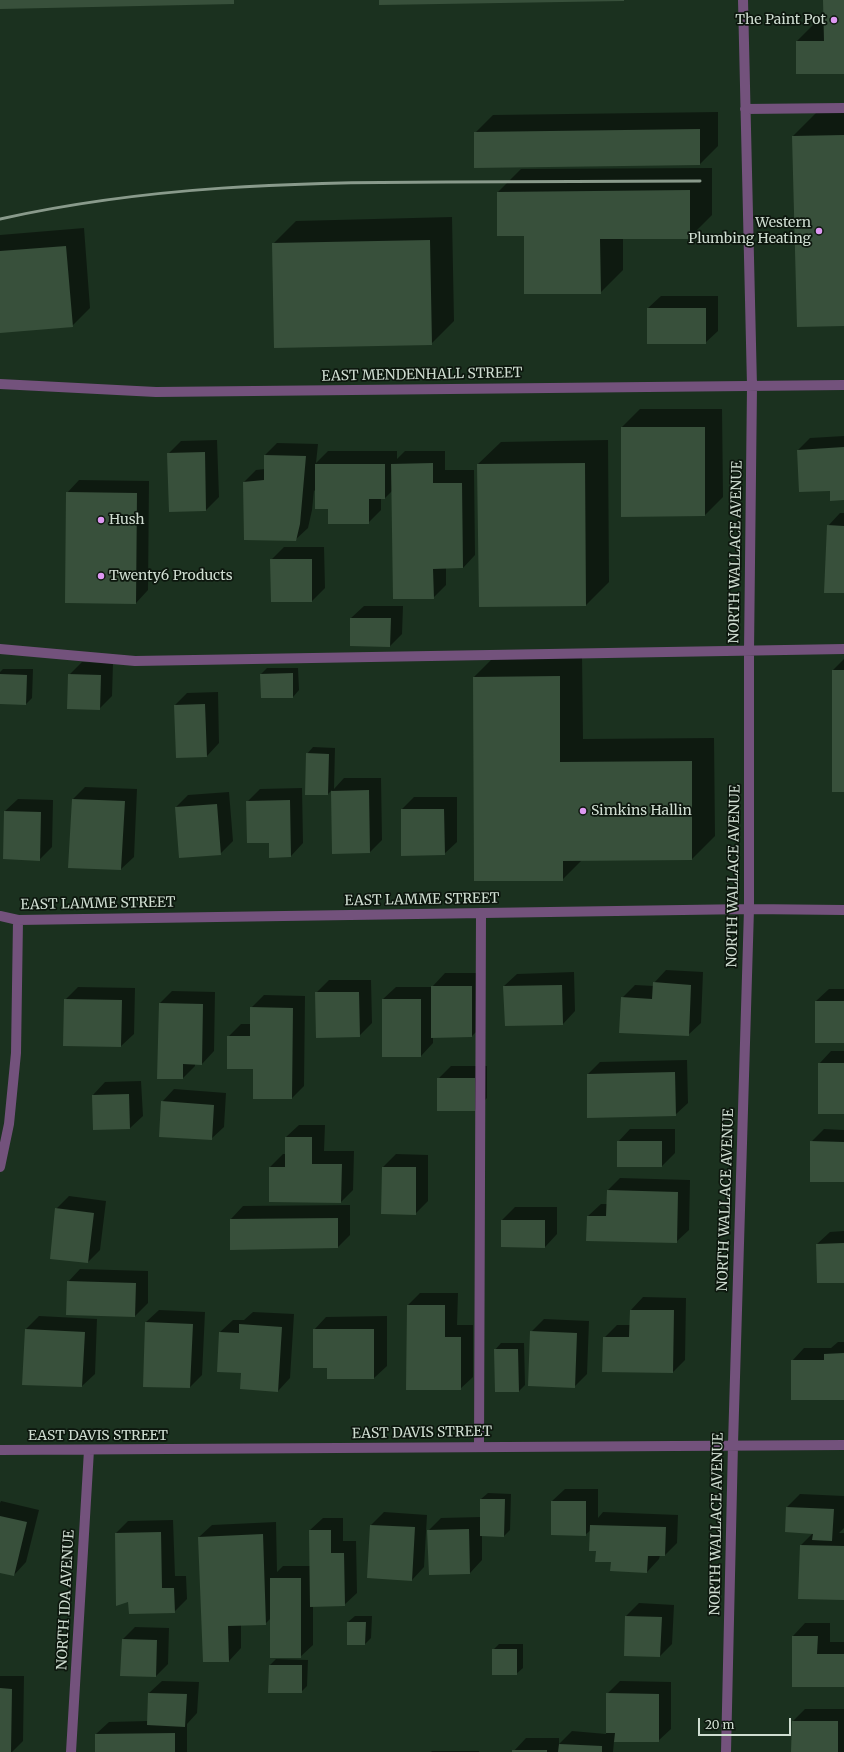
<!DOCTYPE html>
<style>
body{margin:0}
#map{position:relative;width:844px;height:1752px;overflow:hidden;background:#1b311f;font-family:Merriweather,serif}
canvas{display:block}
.scale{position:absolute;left:698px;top:1718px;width:93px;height:18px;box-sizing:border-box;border:2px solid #cfddd1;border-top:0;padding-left:5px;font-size:12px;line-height:14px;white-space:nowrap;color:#cfddd1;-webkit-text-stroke:3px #0d170e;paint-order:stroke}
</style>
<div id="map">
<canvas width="844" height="1752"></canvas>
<div class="scale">20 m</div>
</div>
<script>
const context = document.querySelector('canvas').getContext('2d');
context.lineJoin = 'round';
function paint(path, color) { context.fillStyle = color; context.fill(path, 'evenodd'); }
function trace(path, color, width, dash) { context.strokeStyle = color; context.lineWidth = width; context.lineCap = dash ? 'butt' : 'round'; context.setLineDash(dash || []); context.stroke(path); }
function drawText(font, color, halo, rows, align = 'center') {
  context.font = font + ' Merriweather,serif'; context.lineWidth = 3.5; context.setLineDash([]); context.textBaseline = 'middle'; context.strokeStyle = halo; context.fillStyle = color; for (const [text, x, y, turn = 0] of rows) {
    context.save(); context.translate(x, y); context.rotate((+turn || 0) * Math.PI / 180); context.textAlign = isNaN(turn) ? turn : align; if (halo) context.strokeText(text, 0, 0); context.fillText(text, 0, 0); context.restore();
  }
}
paint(new Path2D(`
 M824,0H844V73L797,41L815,23H825Z
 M718,112V146L700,164L475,133L493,115Z
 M816,113H844V325L793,136Z
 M712,168V215L689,238H623V270L600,293L525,235H498V192L521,169Z
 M452,217L454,321L431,344L273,244L296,221Z
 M84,228L90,308L72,326L0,332V235Z
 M661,296H718V331L705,343L648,308Z
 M640,409H722L723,497L705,515L622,427Z
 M844,436V499L831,490L798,450L810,438Z
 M217,440L219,497L206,510L170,511L168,454L181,441Z
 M608,440L609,582L586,605L478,464L501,442Z
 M277,443L318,444L316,463L328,451H397V459L405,451H445V470H474L475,555L463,568H446V585L433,598L392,491L385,498H381V510L368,523L329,508L314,490L312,510L308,528L295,540L244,482L256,470L265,469V455Z
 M79,480L149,481L148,590L136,603L67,493Z
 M840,513H844V592L828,526Z
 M284,547H324L325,588L312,601H272L271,560Z
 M364,606H403L402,634L390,646L351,618Z
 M497,654H582L583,739L714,738L715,836L692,859L582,860L562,880L474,677Z
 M844,659V791L833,670Z
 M82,662L113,663L112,696L99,709L69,675Z
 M267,668H298L299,690L293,697L261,674Z
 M3,669H33L32,698L26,704L0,703V672Z
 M218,692L219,743L207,756L175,705L187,693Z
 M313,747L335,748L334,789L344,778H381L382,840L370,852L333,853L332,790L328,794L307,754Z
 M85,787L137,789L134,857L121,869L73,799Z
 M302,788L303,843L291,856L270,842L247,802L260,789Z
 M229,792L233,841L220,854L176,807L188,795Z
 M414,797H457V842L444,854L402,809Z
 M18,799L53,800L52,847L39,860L5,811Z
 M666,970L703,972L701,1023L688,1035L622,998L635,985L654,986V983Z
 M574,972L575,1011L563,1024L504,986L517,974Z
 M445,973H484L485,1023L472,1036H433V1043L421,1056L383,999L396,987H432Z
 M329,980H371L372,1023L359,1036L316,993Z
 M78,987L135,988L134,1034L121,1046L65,1000Z
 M829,989H844V1042L816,1001Z
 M172,991L215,992L214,1051L202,1064H195V1066L183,1078L160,1003Z
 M264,995L305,996L304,1086L292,1098L254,1068L228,1037L241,1024H251V1008Z
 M831,1051H844V1113L819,1064Z
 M687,1060L688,1103L675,1115L588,1074L600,1062Z
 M451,1066H487V1098L475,1110L438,1079Z
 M141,1081L143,1116L130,1128L93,1095L105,1082Z
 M174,1089L226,1093L224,1127L211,1139L162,1102Z
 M299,1125H325L324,1151H354L353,1190L341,1202L270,1167L283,1154H286V1137Z
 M630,1129H675V1153L662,1166H618V1142Z
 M824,1129L844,1130V1181L811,1142Z
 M396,1154L428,1155V1201L415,1214L383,1167Z
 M620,1178L690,1180L689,1230L676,1242L588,1216L601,1204H608V1190Z
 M69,1196L106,1201L100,1250L88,1262L56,1209Z
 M350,1205V1235L338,1247L231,1249V1219L243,1206Z
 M515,1207H557V1234L545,1247L502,1246V1220Z
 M844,1231V1282L817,1244L830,1232Z
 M80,1269L148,1271V1303L135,1316L67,1314L68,1282Z
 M420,1293H458L457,1325H473V1377L460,1389L408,1305Z
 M643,1297L686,1298L685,1360L673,1372L604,1338L617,1325H630L631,1310Z
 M159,1310L205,1312L202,1375L190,1387L146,1322Z
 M253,1312L294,1314L290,1378L278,1391L242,1372L220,1332L233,1320H244Z
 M39,1316L97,1319L95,1374L82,1386L23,1384L26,1329Z
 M387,1316V1366L374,1378H328V1367L314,1330L326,1317Z
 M544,1319L589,1321L587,1374L574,1387L531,1332Z
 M838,1342H844V1399L792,1361L804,1348H831Z
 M501,1343H524L525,1385L519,1391L495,1350Z
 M565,1489H598V1518L603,1512L678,1515L677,1543L665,1555H660L659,1559L647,1572L612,1561L597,1550L591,1530L585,1535L552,1501Z
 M488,1493L511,1494L510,1530L504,1536L482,1535V1560L470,1573L428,1531L441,1518L481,1517V1499Z
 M800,1494L844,1496V1528L839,1533H844V1599L799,1598L801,1545L813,1533L786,1531L787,1507Z
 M1,1501L39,1510L26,1562L14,1575L0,1572V1503Z
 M384,1512L427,1515L424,1567L412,1580L368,1577L371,1525Z
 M323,1518H343V1541H356L357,1593L344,1605L313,1606V1645L300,1657L271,1618L265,1624H241V1648L229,1661L199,1537L212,1525L276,1522L277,1572L283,1566H311L310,1530Z
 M173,1520L175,1576H186L187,1599L174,1612L129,1600L116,1533L128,1521Z
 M639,1603L674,1605L672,1644L660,1656L625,1655L626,1616Z
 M355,1616H372L371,1638L365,1644H348V1622Z
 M805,1623H830V1642H844V1686L793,1636Z
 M135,1627L169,1628L168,1664L156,1676L123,1639Z
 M499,1644H523V1668L516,1674L493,1650Z
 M276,1659L308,1660L307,1686L301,1692L270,1665Z
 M0,1676H24L23,1741L12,1752H0Z
 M162,1681L199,1682L197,1713L187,1724V1752H96V1734L109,1722L148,1721L149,1693Z
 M620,1681L671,1682V1729L658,1741H614L613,1752H513L526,1738H559V1744L572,1731L606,1734L607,1694Z
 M805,1709H844V1752H792L793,1721Z
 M432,1751H479V1752H431Z`), '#0007');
paint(new Path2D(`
 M0,0H234V4L0,9Z
 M379,0H624V1L379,5Z
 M823,0H844V74H796V41H824Z
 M700,129V165L474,168V132Z
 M844,135V326L797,327L792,136Z
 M690,190V239H600L601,294H524V236H497V192Z
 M430,240L432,345L274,348L272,243Z
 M66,246L73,327L0,333V251Z
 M647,308H706V344H647Z
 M621,427H705V516L621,517Z
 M844,447V500L830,501V491L799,492L797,450Z
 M205,452L206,511L169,512L167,453Z
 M264,455L306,456L300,524L296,541L244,540L243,482L264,480Z
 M433,463V483H462L463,568L433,569L434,599H393L391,464Z
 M585,463L586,606L479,607L477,464Z
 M315,464H385V499H369V524H328V509H315Z
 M66,492L137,493L136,604L65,603Z
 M827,525L844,526V593H824Z
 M270,559H312V602H271Z
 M350,618H391L390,647L350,646Z
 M832,670H844V792H832Z
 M293,673V698H261L260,674Z
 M0,674L27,675L26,705L0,704Z
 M68,674L101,675L100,710L67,709Z
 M560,676V762L692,761V860L563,861V881H474L473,677Z
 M205,704L207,757L176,758L174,705Z
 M306,753L329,754L328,795H305Z
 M369,790L370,853L332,854L331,791Z
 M72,799L125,801L121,870L68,868Z
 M290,800L291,857L269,858V843H247L246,801Z
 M217,804L221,855L179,858L175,807Z
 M401,809H444L445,855L401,856Z
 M4,811L41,812L40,861L3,859Z
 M653,982L691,985L689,1036L619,1033L621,997L652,999Z
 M562,985L563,1025L505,1026L503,986Z
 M431,986H472V1037L431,1038Z
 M315,992H359L360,1037L316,1038Z
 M64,999L122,1000L121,1047L63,1046Z
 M382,999H421V1057H382Z
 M815,1001H844V1043H815Z
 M159,1003L203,1004L202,1065L183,1064V1079H157Z
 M250,1007L293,1008L292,1099H253V1069H227V1036H250Z
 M818,1063H844V1114H818Z
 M675,1072L676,1116L587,1118V1074Z
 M437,1078H475V1111H437Z
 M129,1094L130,1129L93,1130L92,1095Z
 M161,1101L214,1105L212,1140L159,1137Z
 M285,1137H312V1164H342L341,1203L269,1202V1167H285Z
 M617,1141H662V1167H617Z
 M810,1141L844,1142V1182H810Z
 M382,1167H416V1215L381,1214Z
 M607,1190L678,1192L677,1243L586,1241L587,1216H606Z
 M55,1208L94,1213L88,1263L50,1259Z
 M338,1218V1248L230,1250V1219Z
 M501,1220H545V1248L501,1247Z
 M844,1243V1283H817L816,1244Z
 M67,1281L136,1283L135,1317L66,1315Z
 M407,1305H445V1337H461V1390H406Z
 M630,1310H674L673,1373L602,1372L603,1337H629Z
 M145,1322L193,1324L190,1388L143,1387Z
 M239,1324L282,1327L278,1392L240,1389L241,1373L217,1372L219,1332L239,1333Z
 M25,1329L85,1332L82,1387L22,1385Z
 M313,1329H374V1379H327V1368H313Z
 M530,1331L577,1333L575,1388L528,1386Z
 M494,1349H518L519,1392H495Z
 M844,1353V1400H791V1360H824V1354Z
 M480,1499H505L504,1537L480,1536Z
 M551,1501H586V1536L551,1535Z
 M786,1507L834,1509L832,1541L812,1540L813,1534L785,1532Z
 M0,1516L27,1522L14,1576L0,1573Z
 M370,1525L415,1527L412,1581L367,1578Z
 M590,1525L666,1527L665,1556H648L647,1573L610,1571L611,1562H595L596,1551H589Z
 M469,1529L470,1574L429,1575L427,1530Z
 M309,1530H331V1553H344L345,1606L310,1607Z
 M161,1532L162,1588H174L175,1613L129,1614L128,1602L116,1606L115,1533Z
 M263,1534L266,1625L228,1626L229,1662H203L198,1537Z
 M800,1545L844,1546V1600L798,1599Z
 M270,1578H301V1658H270Z
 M625,1616L662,1617L660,1657L624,1656Z
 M347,1622H366L365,1645H347Z
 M792,1636H818L817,1654H844V1687H792Z
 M122,1639L157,1640L156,1677L120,1676Z
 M492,1649H517V1675H492Z
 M269,1665H302V1693H268Z
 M0,1688L12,1689L11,1752H0Z
 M148,1693L187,1694L185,1727L147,1725Z
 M606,1693L659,1694V1742H614L615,1733H606Z
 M792,1721H838V1752H791Z
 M175,1733V1752H95V1734Z
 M559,1744L602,1746V1752H558Z
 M512,1750H547V1752H512Z`), '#38503b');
trace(new Path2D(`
 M745,109L844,108
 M0,384L156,392L844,385
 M0,649L135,661L844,649
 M0,916L18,920L749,909L844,910
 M0,1167L9,1124L16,1053L18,920
 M479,1446L481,913
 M0,1450L844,1445
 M71,1752L89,1450
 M726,1752L733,1444L749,909V651L752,386L743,0`), '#73527c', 10);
trace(new Path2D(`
 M0,219C148,186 295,182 446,182C531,181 616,181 700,181`), '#899a8b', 3);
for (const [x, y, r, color] of [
 [834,20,4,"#de98f2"],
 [819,231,4,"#de98f2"],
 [101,520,4,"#de98f2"],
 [101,576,4,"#de98f2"],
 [583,811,4,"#de98f2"]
]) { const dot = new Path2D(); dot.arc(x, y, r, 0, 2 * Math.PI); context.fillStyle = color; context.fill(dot); trace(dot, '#0d170e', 1.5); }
drawText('14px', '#cfddd1', '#0d170e', [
 ["The Paint Pot",826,20,"right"],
 ["Western",811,223,"right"],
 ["Plumbing Heating",811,239,"right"],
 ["Hush",109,520],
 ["Twenty6 Products",109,576],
 ["Simkins Hallin",591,811]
], 'left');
drawText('14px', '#cfddd1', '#0d170e', [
 ["EAST MENDENHALL STREET",422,375,-1],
 ["NORTH WALLACE AVENUE",736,552,-89],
 ["NORTH WALLACE AVENUE",734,876,-89],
 ["EAST LAMME STREET",422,900,-1],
 ["EAST LAMME STREET",98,904,-1],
 ["NORTH WALLACE AVENUE",726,1200,-88],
 ["EAST DAVIS STREET",422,1433,-1],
 ["EAST DAVIS STREET",98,1436],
 ["NORTH WALLACE AVENUE",717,1524,-89],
 ["NORTH IDA AVENUE",66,1600,-87]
]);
</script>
